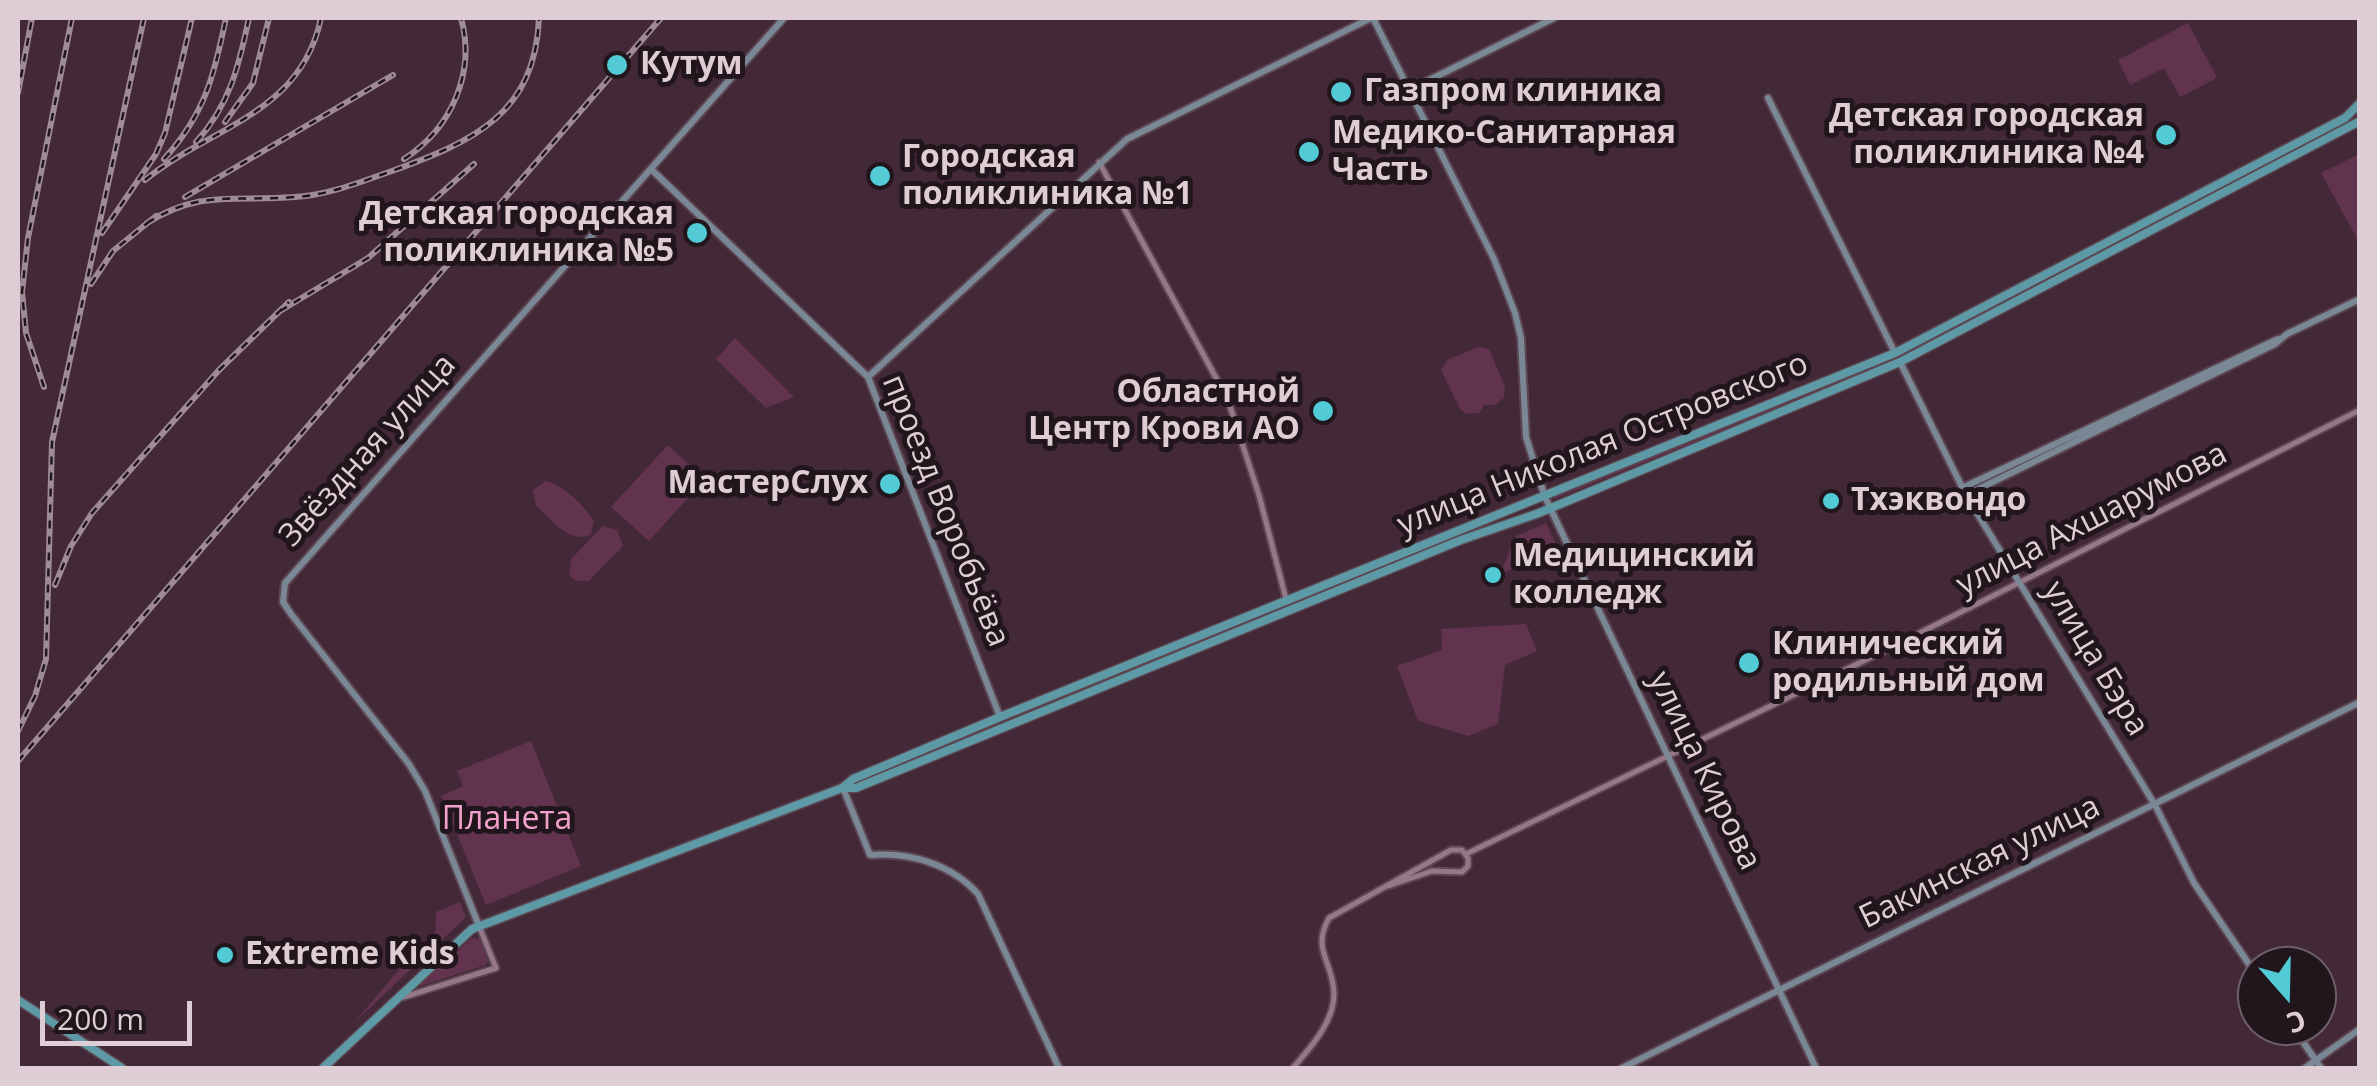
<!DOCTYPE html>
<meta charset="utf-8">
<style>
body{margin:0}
#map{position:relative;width:2377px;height:1086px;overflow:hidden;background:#432937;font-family:"Open Sans",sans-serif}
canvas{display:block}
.frame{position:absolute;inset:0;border:20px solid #decdd5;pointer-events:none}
.north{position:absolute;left:2237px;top:946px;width:100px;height:100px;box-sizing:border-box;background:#22161d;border:2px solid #6d5f67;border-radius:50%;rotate:160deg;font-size:28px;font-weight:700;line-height:40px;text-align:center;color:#decdd5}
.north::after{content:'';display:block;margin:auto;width:35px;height:45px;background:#52cbd7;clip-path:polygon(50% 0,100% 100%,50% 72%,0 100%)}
.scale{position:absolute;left:40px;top:1001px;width:152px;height:45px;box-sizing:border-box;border:5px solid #decdd5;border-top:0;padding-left:12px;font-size:30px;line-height:35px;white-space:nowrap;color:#decdd5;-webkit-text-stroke:8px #22161d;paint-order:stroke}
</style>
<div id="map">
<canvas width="2377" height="1086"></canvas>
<div class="frame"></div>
<div class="north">С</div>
<div class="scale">200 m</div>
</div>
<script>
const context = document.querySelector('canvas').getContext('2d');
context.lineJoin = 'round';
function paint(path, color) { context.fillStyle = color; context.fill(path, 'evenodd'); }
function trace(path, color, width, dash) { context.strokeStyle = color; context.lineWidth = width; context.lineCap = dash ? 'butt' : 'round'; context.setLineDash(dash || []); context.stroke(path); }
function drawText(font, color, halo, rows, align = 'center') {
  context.font = font + ' "Open Sans",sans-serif'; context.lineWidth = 10; context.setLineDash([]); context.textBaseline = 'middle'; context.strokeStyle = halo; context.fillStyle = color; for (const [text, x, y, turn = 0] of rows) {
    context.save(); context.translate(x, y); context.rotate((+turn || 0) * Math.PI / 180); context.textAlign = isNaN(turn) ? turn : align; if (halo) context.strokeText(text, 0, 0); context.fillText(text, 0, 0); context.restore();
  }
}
paint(new Path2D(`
 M2188,23L2217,78L2180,97L2164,68L2130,85L2118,60Z
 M2359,154V242L2321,173Z
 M735,338L794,397L766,408L716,359Z
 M1478,347L1489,349L1505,387L1504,398L1495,405H1484L1479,413L1466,414L1460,409L1441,370L1447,360Z
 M1887,359V364L1554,499V496Z
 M668,445L705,479L649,541L611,507Z
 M546,481C563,485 585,506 594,521L591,534C571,546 551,519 536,506L533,490Z
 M1546,523L1559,550L1500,574L1516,536Z
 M603,526L617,530L623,546L589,581H576L569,575L571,559Z
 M1526,624L1537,651L1505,665L1498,724L1468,736L1418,721L1397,666L1442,650L1441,629Z
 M531,741L581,866L486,905L441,796L463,786L457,771Z
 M460,902L466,917L353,1024L412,954L421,953L435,937L436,912Z
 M472,938L480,939L488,961L486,965L414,988Z`), '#62334e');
const tertiary = new Path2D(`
 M1099,162L1228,400L1259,495L1286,599
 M1466,854L1886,650L2360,410
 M404,997L496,968L479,926
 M1293,1068C1310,1048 1335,1021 1334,993C1333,961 1311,950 1329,918L1451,850H1462L1468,858V866L1462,872L1432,871L1388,886`);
const secondary = new Path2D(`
 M1373,18L1494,259L1515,313L1521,338L1526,437L1545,497L1816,1068
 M1409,90L1554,18
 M1768,98L1895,353
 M652,170L868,377L1000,717
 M1900,362L1966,495L2155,805L2194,883L2257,976
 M868,377L1127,139L1371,18
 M1962,488L2278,339
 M1966,495L2275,344L2287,334L2360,299
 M843,788L870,855C910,852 951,864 978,894L1059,1068
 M479,926L425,791L409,764L291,614L283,602L285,583L784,18
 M2292,1026L2321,1068
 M1622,1068L2360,702
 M2305,1068L2360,1029`);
const primary = new Path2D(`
 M842,788H856L1461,540L1539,513L1900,362L2360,121
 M18,1000L122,1068
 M323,1068L472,929L842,788L853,779L1000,717L1895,353L2345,118L2360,103`);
trace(tertiary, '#5c4652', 9);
trace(secondary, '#5c4652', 10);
trace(primary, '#5c4652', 11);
trace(tertiary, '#967787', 5);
trace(secondary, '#7a8896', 6);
trace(primary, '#5e99a6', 8);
const rail = new Path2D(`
 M18,93L32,18
 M225,122L253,83L269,18
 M196,142C230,105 239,65 249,18
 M164,159C205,114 214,76 226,18
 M404,159C452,128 476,72 461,18
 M145,180C212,126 301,114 321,18
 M185,197L393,75
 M147,223C201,189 235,202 295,197C329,195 360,182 392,171C474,141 535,114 539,18
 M102,233L156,154L165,133L192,18
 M91,284L113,251L156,216
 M280,311L368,258L474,164
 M44,387L26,333L22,292L28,238L72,18
 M55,585L71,546L92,513L219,370L289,302
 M18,731L35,696L46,659L52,442L144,18
 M18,761L661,18`);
trace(rail, '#9f8b95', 6);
trace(rail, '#22161d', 2.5, [8]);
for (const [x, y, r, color] of [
 [617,65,12,"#52cbd7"],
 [1341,92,12,"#52cbd7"],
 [2166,135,12,"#52cbd7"],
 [1309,152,12,"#52cbd7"],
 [880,176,12,"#52cbd7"],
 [697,233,12,"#52cbd7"],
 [1323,411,12,"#52cbd7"],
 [890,484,12,"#52cbd7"],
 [1831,501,10,"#52cbd7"],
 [1493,575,10,"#52cbd7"],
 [1749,663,12,"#52cbd7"],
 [225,955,10,"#52cbd7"]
]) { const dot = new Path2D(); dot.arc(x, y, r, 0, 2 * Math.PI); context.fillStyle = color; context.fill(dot); trace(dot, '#22161d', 4); }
drawText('bold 32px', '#decdd5', '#22161d', [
 ["Кутум",640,65],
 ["Газпром клиника",1364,92],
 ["Детская городская",2144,117,"right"],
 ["поликлиника №4",2144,154,"right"],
 ["Медико-Санитарная",1332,134],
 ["Часть",1332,171],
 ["Городская",902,158],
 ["поликлиника №1",902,195],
 ["Детская городская",674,215,"right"],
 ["поликлиника №5",674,252,"right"],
 ["Областной",1300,393,"right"],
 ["Центр Крови АО",1300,430,"right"],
 ["МастерСлух",868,484,"right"],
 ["Тхэквондо",1851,501],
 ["Медицинский",1513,557],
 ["колледж",1513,594],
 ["Клинический",1772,645],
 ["родильный дом",1772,682],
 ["Extreme Kids",245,955]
], 'left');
drawText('32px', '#decdd5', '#22161d', [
 ["улица Николая Островского",1603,445,-22],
 ["Звёздная улица",368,451,-48],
 ["проезд Воробьёва",945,511,68],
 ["улица Ахшарумова",2092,520,-27],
 ["улица Бэра",2095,659,59],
 ["улица Кирова",1704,771,64],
 ["Бакинская улица",1980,863,-26]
]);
drawText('32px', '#f2a1cd', '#22161d', [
 ["Планета",507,820]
]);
</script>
